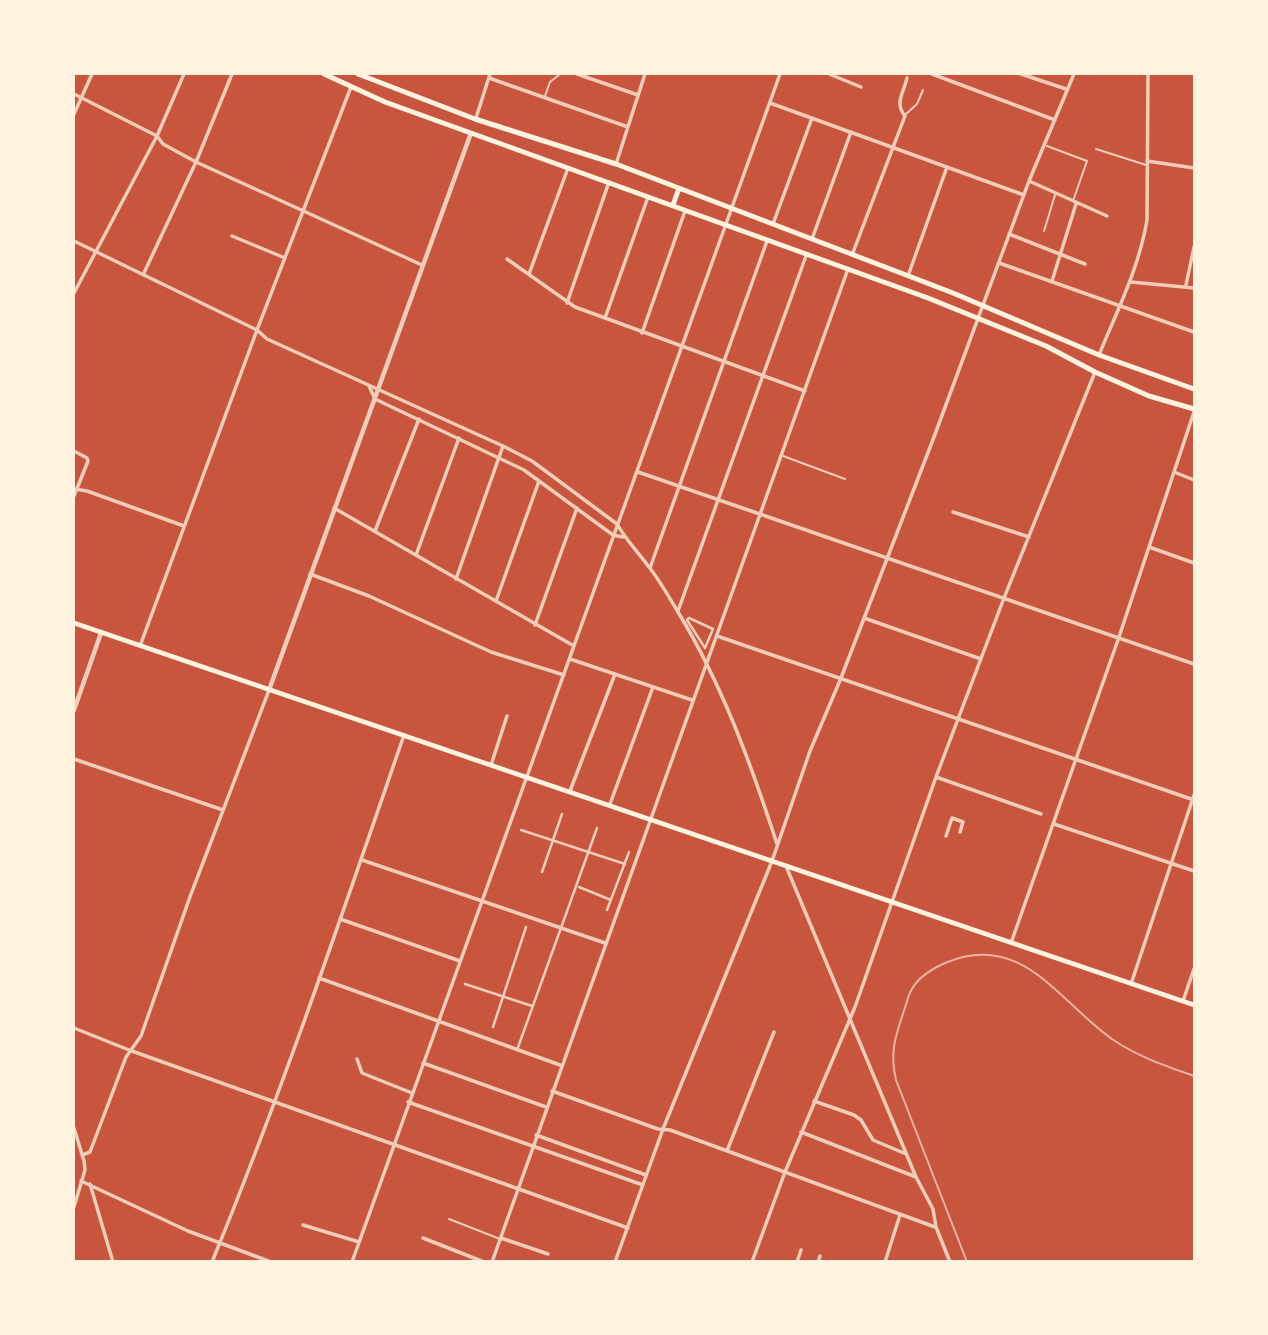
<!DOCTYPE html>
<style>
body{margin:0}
#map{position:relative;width:1268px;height:1335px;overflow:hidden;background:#c8553d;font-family:Lato,sans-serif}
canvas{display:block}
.frame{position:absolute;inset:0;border:75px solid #fff3e0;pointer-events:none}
</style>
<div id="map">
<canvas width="1268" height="1335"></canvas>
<div class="frame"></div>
</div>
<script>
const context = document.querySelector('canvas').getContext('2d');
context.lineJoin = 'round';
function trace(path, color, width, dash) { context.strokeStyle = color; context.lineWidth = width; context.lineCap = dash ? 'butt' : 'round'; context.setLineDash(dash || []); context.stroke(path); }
trace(new Path2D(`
 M545,96L550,82L560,74
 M905,115L917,104L923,90
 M1047,146L1087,161L1073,201
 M1096,149L1146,165
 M1044,231L1055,195
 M783,456L845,479
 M449,1219L500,1239`), '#f1ccb7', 2);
trace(new Path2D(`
 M689,618L713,629L705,648L687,620Z
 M521,830L625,864
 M542,872L562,814
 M579,887L611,900
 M607,910L629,852
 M465,984L532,1006
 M493,1027L526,927
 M517,1050L597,828`), '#f1ccb7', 2.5);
trace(new Path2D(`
 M577,74L638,95
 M829,74L861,87
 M932,74L1055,120
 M1021,74L1066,89
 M489,78L628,127
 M74,94L157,136L163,144L196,162L422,265
 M770,103L1024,195
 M74,114L92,74
 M476,118L490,74
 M1147,161L1194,168
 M616,164L645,74
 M1029,181L1107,216
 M773,224L812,118
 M1009,234L1085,264
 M232,236L285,258
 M812,239L851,132
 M74,241L257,330L267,339L503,446L532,461L617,524C626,540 638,552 649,567C660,581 669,597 678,612C722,684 751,764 777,844
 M852,255L905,116C894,103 904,92 907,78
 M507,259L575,307L805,391
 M999,263L1194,332
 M529,274L568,168
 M143,275L196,162L232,74
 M908,276L947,167
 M1052,281L1076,204
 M1131,282L1194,288
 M1186,285L1194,247
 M74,293L157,136L184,74
 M567,303L609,182
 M605,318L648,197
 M642,333L685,211
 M1099,355C1117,311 1139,268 1147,220L1148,74
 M369,386L375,399L524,470L613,535L623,537
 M74,451L87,458L88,461L74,496
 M638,472L1194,664
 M1174,472L1194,480
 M74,489L87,491L184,526
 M334,508L574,646
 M953,512L1029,537
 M375,531L419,419
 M1149,547L1194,563
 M416,555L459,438
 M650,568L767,241
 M310,574L369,596L491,652L564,675
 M456,579L503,446
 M496,601L539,481
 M678,611L806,256
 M864,618L981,659
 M535,625L577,508
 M717,636L1194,800
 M140,646L257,330L351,87
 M570,659L692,700
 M74,759L223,810
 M491,765L507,716
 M936,777L1041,814
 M570,791L615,674
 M610,804L653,687
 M1054,824L1194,871
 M946,836L952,818L963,822L960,832
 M362,860L605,943
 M786,866L916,1177L933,1209L936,1227L950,1262
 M340,919L460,961
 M1011,943L1119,637L1194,412
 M319,978L560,1065
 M1131,984L1194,795
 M1183,1001L1194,969
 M74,1028L129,1050L628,1228
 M357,1059L362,1073L412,1093
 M423,1063L546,1107
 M552,1091L658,1129L670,1130L935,1227
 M814,1101L854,1115L861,1120L873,1140L906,1154
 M408,1102L643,1185
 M74,1128L84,1161L85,1170L74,1207
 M801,1132L916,1177
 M536,1135L646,1175
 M727,1151L774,1032
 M82,1155L90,1152L126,1057L141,1036L191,894L269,690
 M81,1181L188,1231L271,1262
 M90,1184L113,1262
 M303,1225L359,1242
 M423,1238L484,1262
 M501,1238L548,1254
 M212,1262C283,1089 343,912 404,735
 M352,1262L780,74
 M492,1262L848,269
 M615,1262L663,1129L772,861L810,751L841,678L934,437L1029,181L1074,74
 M752,1262L785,1172L855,1007L936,777L1004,598L1095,372
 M797,1262L801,1250
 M818,1262L820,1256
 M885,1262L900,1215`), '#f1ccb7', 3.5);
trace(new Path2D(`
 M269,690L471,133
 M74,710L101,633`), '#f1ccb7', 4.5);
trace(new Path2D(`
 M74,623L1194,1005`), '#fff3e0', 4.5);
trace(new Path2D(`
 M324,74L385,102L928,298L1046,346L1095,372L1149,396L1194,409
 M358,74L475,119L616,164L953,293L1099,355L1194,389
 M673,205L679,188`), '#fff3e0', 5);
trace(new Path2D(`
 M967,1262L896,1080C888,1046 899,1029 908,998C913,980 929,970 945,963C1022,930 1059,1002 1112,1039C1138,1057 1166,1066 1194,1076`), '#e9b49f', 2);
</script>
